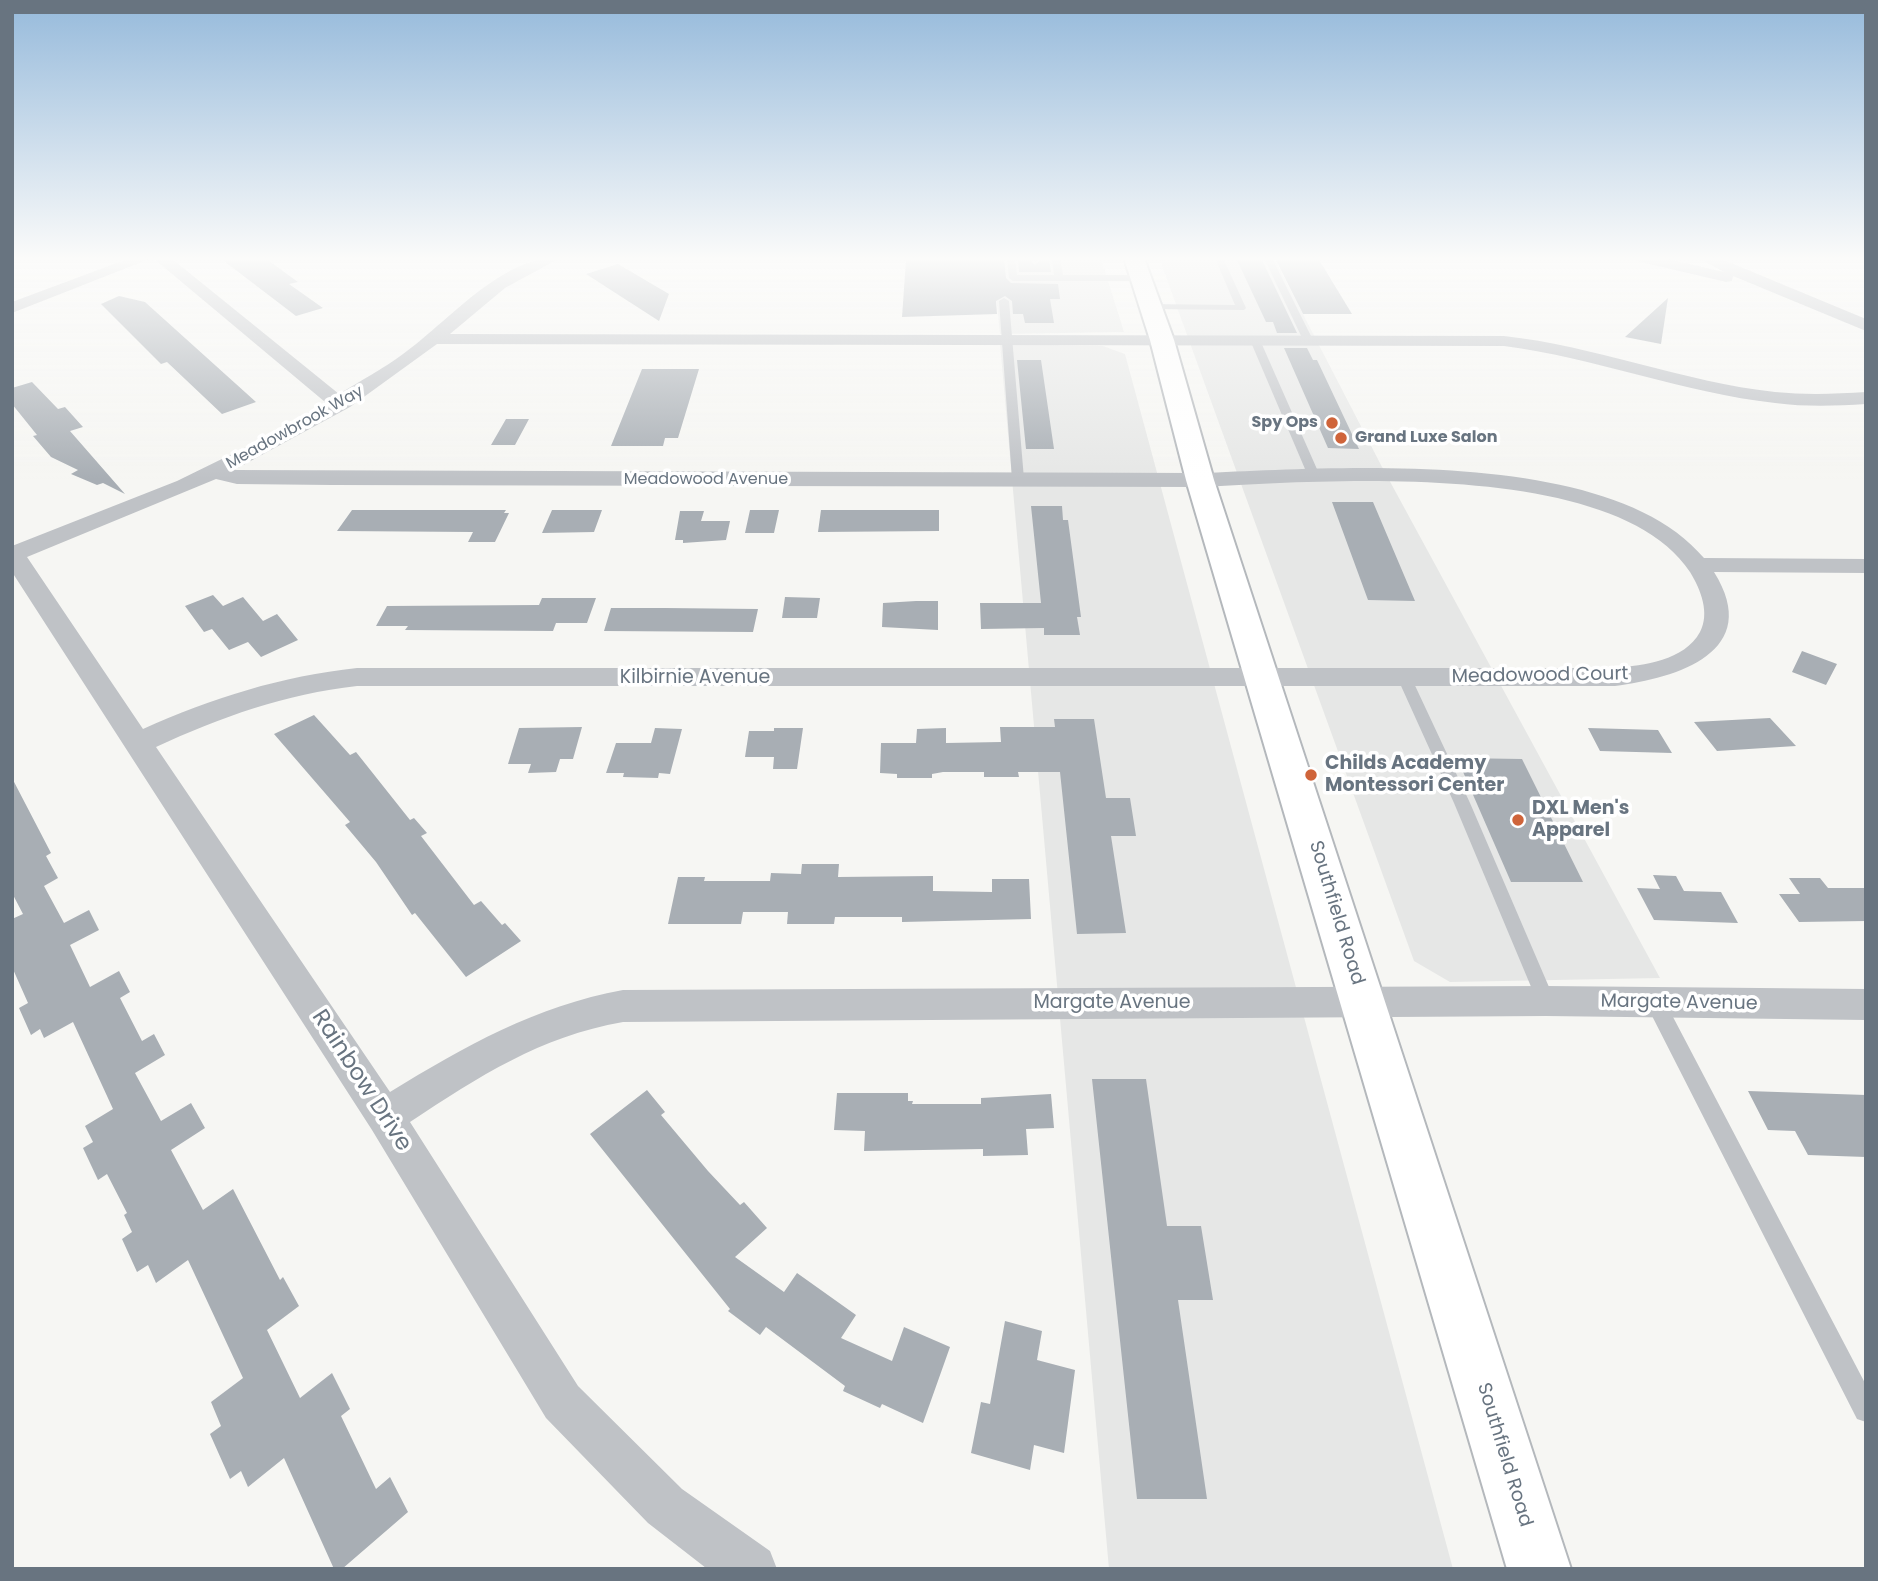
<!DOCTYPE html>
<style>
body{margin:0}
#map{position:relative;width:1878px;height:1581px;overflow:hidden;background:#f6f6f3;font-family:Poppins,sans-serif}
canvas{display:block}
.frame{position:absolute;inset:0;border:14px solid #687480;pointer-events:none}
</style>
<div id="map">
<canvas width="1878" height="1581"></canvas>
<div class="frame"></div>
</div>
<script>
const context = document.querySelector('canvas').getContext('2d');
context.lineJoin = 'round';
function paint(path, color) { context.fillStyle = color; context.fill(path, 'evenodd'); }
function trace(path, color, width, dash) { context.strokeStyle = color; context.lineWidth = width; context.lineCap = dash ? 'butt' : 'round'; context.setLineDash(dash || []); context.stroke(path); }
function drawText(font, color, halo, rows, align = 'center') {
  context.font = font + ' Poppins,sans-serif'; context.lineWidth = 7; context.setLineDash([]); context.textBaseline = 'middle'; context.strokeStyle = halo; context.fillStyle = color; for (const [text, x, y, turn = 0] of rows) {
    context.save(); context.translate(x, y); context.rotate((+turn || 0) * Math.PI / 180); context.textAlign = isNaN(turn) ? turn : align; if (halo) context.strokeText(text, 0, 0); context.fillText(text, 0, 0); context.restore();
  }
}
paint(new Path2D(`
 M992,258H1101L1124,332L1000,334Z
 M1163,258H1274L1381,465L1660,978L1450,982L1414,961L1162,266Z
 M1000,344L1103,346L1125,354L1453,1569H1109Z`), '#e6e7e6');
paint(new Path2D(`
 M220,258H265L298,282L289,284L323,308L296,316Z
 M926,258L1004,259L1006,278L1011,283L1058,284L1060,299H1050L1054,323H1025L1023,314H1013L1012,301L1005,296L996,301L997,314L902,317L906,260H926Z
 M1236,258H1261L1297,333H1277L1273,322H1266Z
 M1275,258H1318L1352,314H1303Z
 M1018,259H1029L1035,265L1042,259H1049L1051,272H1019Z
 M618,264L669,294L659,321L586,274Z
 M119,296L145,302L256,402L222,414L167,362L161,364L101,304Z
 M1668,298L1661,344L1625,337Z
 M1284,348H1307L1313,360H1317L1359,449L1328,448Z
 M1017,360H1041L1054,449H1026Z
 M642,369H699L678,438H665L663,446H611Z
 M32,382L58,409L65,407L83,427L70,431L125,494L103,483L97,485L71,474L78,470L51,457L33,436L37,435L12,404V388Z
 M506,419H529L515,445H491Z
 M1332,502H1373L1415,601L1368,600Z
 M1031,506H1062L1063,520H1068L1081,617H1077L1080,635H1044V628L981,629L980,603H1041Z
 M352,510H506L504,513H509L495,542H468L473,532L337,531Z
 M552,510H602L594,532L542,533Z
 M750,510H779L774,533H745Z
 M821,510H939V531L818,532Z
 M680,511H704L701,521H730L726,540L683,543V540H675Z
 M213,595L223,606L243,597L263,621L277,614L298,640L261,657L248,642L229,650L212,629L204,632L185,606Z
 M785,597L820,598L817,618H782Z
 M542,598H596L587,623H556L553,631L405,630L408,626H376L387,606L539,605Z
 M916,601H938V630L882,627L883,603Z
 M611,608H665L758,609L753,632L604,631Z
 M1802,651L1837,664L1826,685L1792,672Z
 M314,715L350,755L356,752L410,820L414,818L427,833L421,836L474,905L481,901L502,925L505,923L521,941L466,977L415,913L412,915L376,862L345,825L350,822L274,734Z
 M1770,718L1796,746L1717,751L1694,722Z
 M1054,719H1094L1106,798H1130L1136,836H1111L1126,933L1077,934L1060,772H1018L1019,777H984V772H943L932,774V778H897V774L880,773L881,743H916L917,729L946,728V743L1001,742L1000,727H1055Z
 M582,727L573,759H560L556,772L528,773L531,764H508L519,728Z
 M655,728L682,729L670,774L659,773L658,778L623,777L624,773H606L616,743H651Z
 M774,728H803L797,769H773L774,757H745L749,731H774Z
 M1588,728L1658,730L1672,753L1600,751Z
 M1457,758L1522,759L1583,882H1511Z
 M12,778L51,853L46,856L58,878L44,886L64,923L89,910L99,930L70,945L90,987L119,971L130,992L120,998L142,1041L154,1034L165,1055L135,1073L161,1121L191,1103L205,1128L171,1150L203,1210L233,1189L280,1280L283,1277L299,1306L267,1330L300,1398L332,1373L350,1409L341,1416L376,1489L390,1477L408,1512L342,1569H334L284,1458L248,1487L241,1471L230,1479L210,1434L221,1426L211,1402L243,1378L188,1260L156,1283L148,1265L137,1272L122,1239L132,1232L124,1215L127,1213L107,1174L98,1180L83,1148L93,1142L85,1126L113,1109L73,1022L44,1038L40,1029L31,1035L19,1008L28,1003L12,967V919L23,914L12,893Z
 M802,864H839L838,877L933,876V891L992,892V879H1029L1031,919L902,922V917H835L834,924H787L788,912H743L741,924H668L678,877H705L704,881H770L771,873L801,874Z
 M1653,875L1676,876L1684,891L1721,892L1738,923L1654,920L1637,888L1660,889Z
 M1789,878H1820L1828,888H1866V921L1799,922L1779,894H1800Z
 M1092,1079H1146L1167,1226H1201L1213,1300H1178L1207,1499H1137Z
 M647,1090L665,1112L661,1115L708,1171L740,1205L744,1202L767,1228L735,1257L784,1292L797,1273L856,1315L841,1338L892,1361L904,1327L950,1347L923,1423L882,1404L880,1408L843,1391L845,1386L766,1327L760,1335L728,1311L730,1309L590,1134Z
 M1748,1091L1866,1095V1157L1808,1155L1795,1131L1768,1130Z
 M837,1093H908V1101H913L912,1104H981V1098L1051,1094L1054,1128L1026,1129L1028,1155L983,1156V1149L864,1151L865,1131L834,1130Z
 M1005,1321L1042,1331L1037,1360L1075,1370L1064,1453L1034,1445L1030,1470L971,1453L981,1402L990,1404Z`), '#a8aeb4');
const secondary = new Path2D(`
 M1124,258H1144L1174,340L1214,480L1571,1569H1507L1186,480L1150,340Z`);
trace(secondary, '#b4b8bc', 4);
paint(new Path2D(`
 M1007,258H1015L1017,275H1054L1052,258H1060L1063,275H1140L1144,278L1140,281H1013L1009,278Z
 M1031,258H1039V259L1035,262Z
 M1215,258H1223L1246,308L1244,310L1146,309L1144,307L1149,304L1235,305Z
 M1264,258H1272L1313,340L1311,342L1303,340Z
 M1004,298L1009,301L1024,479L1018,482L1012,479L999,301Z
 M1252,338L1260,340L1320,476L1318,478L1308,476L1250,340Z
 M1404,672L1411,677L1470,803L1555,1001L1553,1007L1546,1009L1539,1007L1537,1001L1454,803L1397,677Z
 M1655,994L1662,996L1866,1385V1422L1857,1419L1648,1008L1646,1002L1648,996Z`), '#bfc2c6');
paint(new Path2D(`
 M130,258H152L12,313V302Z
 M153,258H171L339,394C360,381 383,369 403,354C448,322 502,255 560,258L505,288L450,334L1504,336C1596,346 1683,382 1775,392C1806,395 1835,394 1866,392V404C1835,406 1806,407 1775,403C1684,393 1596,358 1504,346L437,344L350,407L234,470L1200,473C1333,468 1611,446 1704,558L1866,559V573L1714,572C1764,652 1677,678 1615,686H357C285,694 221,717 156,747L390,1092C465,1046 536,1006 623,990L1546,986L1866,989V1020L1546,1016L623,1022C539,1037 480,1076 410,1122L578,1386L682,1489L770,1551L777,1569L706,1568L648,1523L546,1418L372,1130L12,572V546L177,481L283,429L325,402ZM216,479L237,484L332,485L1200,487C1322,481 1615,458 1690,572C1701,590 1710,613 1700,632C1684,661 1644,665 1615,668H357C282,676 212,698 143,729L27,557Z
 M1635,258H1663L1724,272L1698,258H1719L1866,319V331L1733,276L1732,281L1726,282L1637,261Z`), '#bfc2c6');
paint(secondary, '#fff');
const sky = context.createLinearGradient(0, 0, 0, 479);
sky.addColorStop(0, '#96badb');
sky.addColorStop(0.54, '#fbfbfa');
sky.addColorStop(1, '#fbfbfa00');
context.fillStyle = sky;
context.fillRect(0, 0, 1878, 479);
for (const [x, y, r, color] of [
 [1332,423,7,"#cf643a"],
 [1341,438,7,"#cf643a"],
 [1311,775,7,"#cf643a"],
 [1518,820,7,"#cf643a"]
]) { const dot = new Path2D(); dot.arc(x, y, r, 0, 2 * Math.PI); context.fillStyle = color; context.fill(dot); trace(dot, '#fff', 2.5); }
drawText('bold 16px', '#687480', '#fff', [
 ["Spy Ops",1318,423],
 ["Grand Luxe Salon",1355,438,"left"]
], 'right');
drawText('16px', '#687480', '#fff', [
 ["Meadowbrook Way",295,428,-29],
 ["Meadowood Avenue",706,480]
]);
drawText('19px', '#687480', '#fff', [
 ["Meadowood Court",1540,676,-1],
 ["Kilbirnie Avenue",695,678],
 ["Southfield Road",1336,913,73],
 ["Margate Avenue",1112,1003],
 ["Margate Avenue",1679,1003,1],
 ["Southfield Road",1504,1455,73]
]);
drawText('bold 19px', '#687480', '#fff', [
 ["Childs Academy",1325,764],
 ["Montessori Center",1325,786],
 ["DXL Men's",1532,809],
 ["Apparel",1532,831]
], 'left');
drawText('23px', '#687480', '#fff', [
 ["Rainbow Drive",361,1081,57]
]);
</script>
